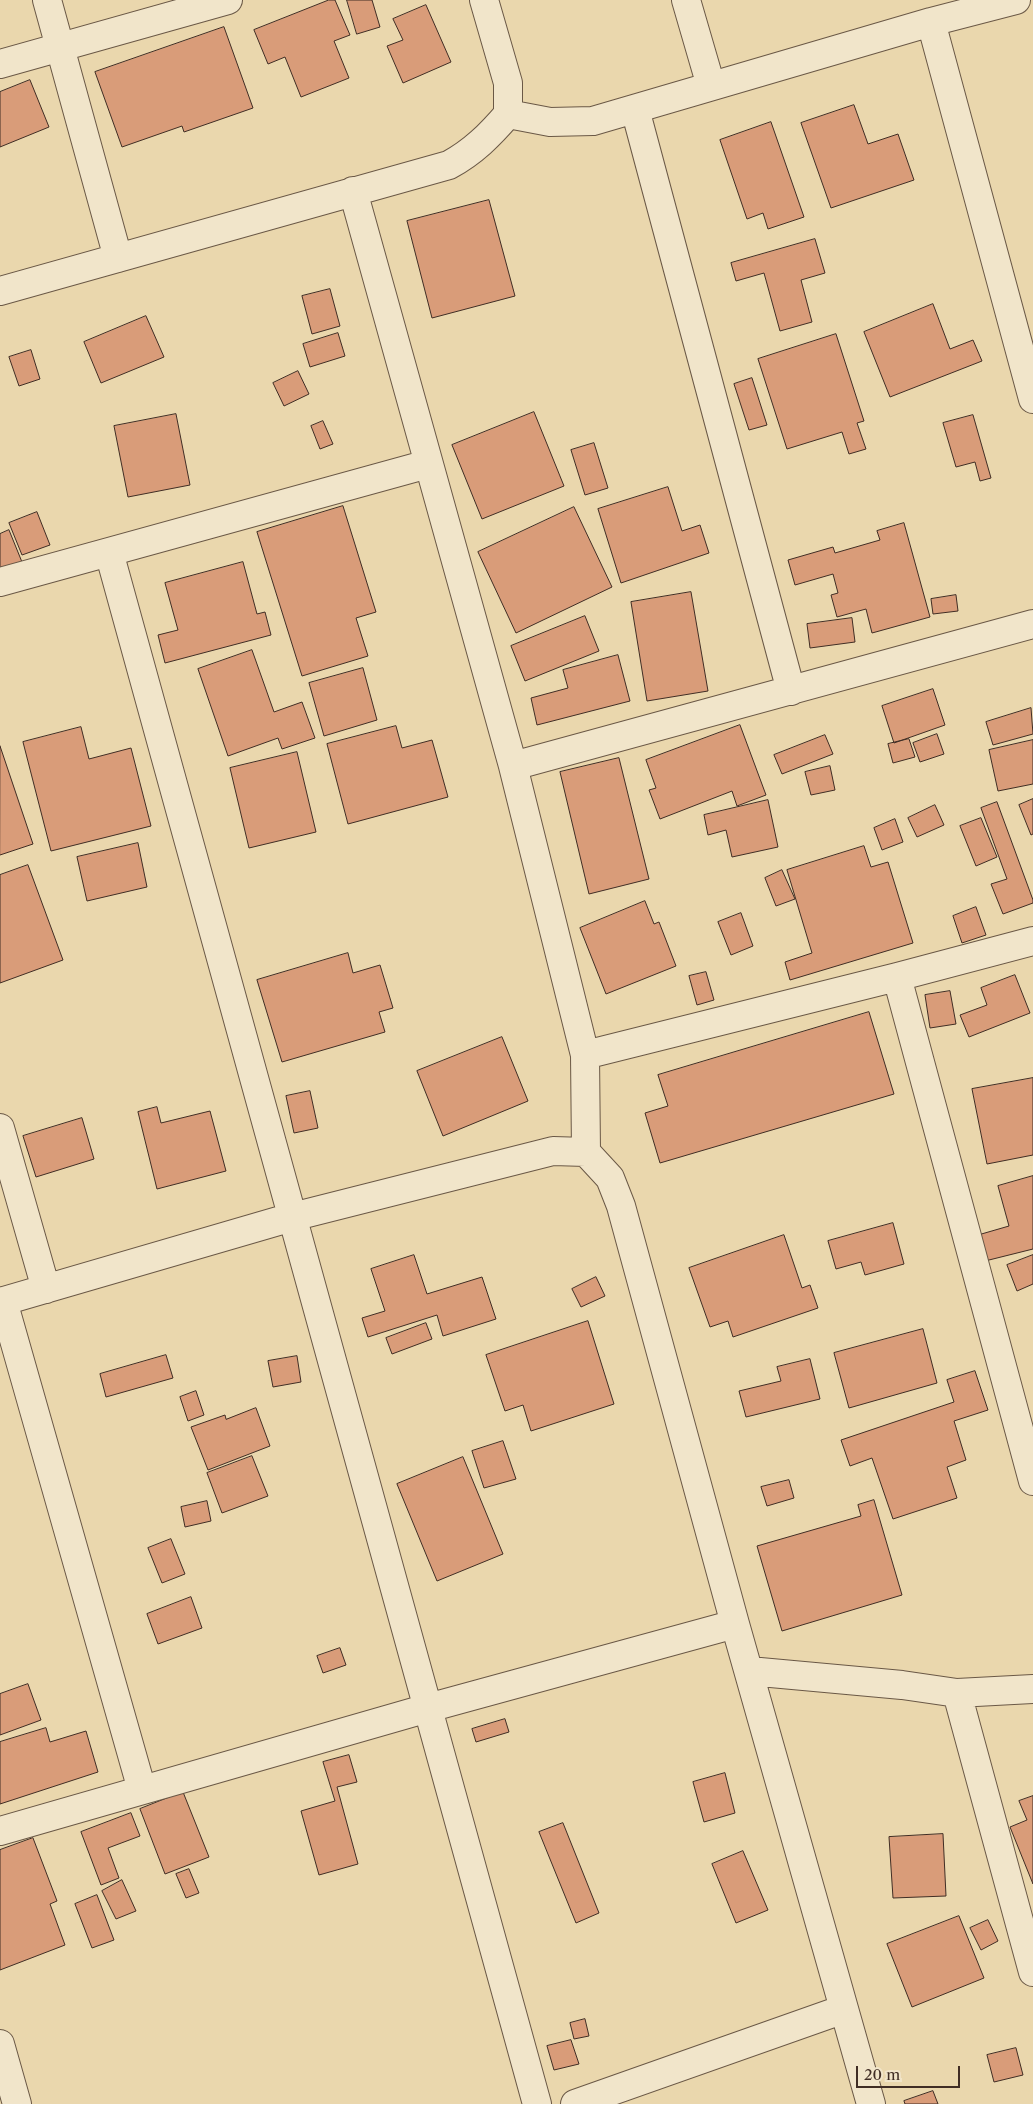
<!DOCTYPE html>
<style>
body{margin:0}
#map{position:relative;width:1033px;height:2104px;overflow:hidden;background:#ead7ad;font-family:"Libre Caslon Text",serif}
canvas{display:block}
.scale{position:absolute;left:856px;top:2066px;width:104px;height:22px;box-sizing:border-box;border:2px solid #402d24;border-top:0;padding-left:6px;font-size:15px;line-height:18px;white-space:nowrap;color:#402d24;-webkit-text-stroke:4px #f1e5ca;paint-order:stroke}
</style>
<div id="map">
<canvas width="1033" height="2104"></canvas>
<div class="scale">20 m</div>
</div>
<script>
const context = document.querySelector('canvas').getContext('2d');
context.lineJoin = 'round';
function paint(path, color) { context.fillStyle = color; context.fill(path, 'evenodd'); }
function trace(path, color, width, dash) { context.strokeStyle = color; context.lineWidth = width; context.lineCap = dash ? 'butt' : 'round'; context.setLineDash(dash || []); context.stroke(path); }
const building = new Path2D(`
 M329,0H335L350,35L334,41L349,78L301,97L285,57L268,64L254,30Z
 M347,0H372L380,27L357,34Z
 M426,5L451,62L403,83L387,46L403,40L393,19Z
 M224,27L253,108L184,132L182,126L122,147L95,72Z
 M30,80L49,127L0,147V92Z
 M854,105L868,144L898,134L914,180L831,208L801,123Z
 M771,122L804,217L768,229L763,213L747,219L720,140Z
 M489,200L515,296L432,318L407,221Z
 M815,239L825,273L801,280L812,322L780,331L764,273L736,281L731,263Z
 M330,289L340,326L312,334L302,296Z
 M933,304L950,349L973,340L982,361L890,397L864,332Z
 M146,316L164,357L101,383L84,342Z
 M338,333L345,356L310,367L303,344Z
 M836,334L864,421L857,423L866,449L849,454L842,432L787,449L758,359Z
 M31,350L40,379L19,386L9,357Z
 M298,371L309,394L284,406L273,383Z
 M752,378L767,425L749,430L734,384Z
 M534,412L564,486L482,519L452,445Z
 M176,414L190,485L128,497L114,426Z
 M973,415L991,478L980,481L975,462L956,467L943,423Z
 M323,421L333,444L320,449L311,426Z
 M594,443L608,488L585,495L571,450Z
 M668,487L682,531L700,525L709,553L621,583L598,509Z
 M343,506L376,612L356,618L368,656L302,676L257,532Z
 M574,507L612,587L516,633L478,552Z
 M37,512L50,545L22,555L9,523Z
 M904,523L930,617L872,633L866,609L837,617L831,595L838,593L833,574L795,585L788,560L833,547L835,553L880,540L877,531Z
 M9,530L24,567L0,569V534Z
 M243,562L257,614L265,612L271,635L165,663L158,635L178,630L165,583Z
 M691,592L708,691L647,701L631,602Z
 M956,595L958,611L933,614L931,599Z
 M585,616L599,651L525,681L511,646Z
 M852,618L855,642L810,648L807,624Z
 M252,650L274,712L302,702L315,738L282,749L278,738L228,756L198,669Z
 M618,655L630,701L537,725L531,698L568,688L563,670Z
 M363,668L377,720L324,736L309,683Z
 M933,689L945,725L894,743L882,706Z
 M1031,708L1033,734L993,745L986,722Z
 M740,725L766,795L737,806L732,791L660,819L649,790L656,788L646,760Z
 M396,726L402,748L432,740L448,797L348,824L327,744Z
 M81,727L89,759L131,748L151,826L51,851L23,742Z
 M937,734L944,754L920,762L913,743Z
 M825,735L833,754L782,774L774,755Z
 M909,739L915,757L893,763L888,744Z
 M1033,740V784L998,791L989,750Z
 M0,746L33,844L0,855Z
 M297,752L316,832L249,848L230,768Z
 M619,758L649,879L589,894L560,772Z
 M830,766L835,790L811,795L805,772Z
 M1033,799V834L1031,835L1019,805Z
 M768,800L778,847L732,857L726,830L708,835L704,815Z
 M997,802L1033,900V903L1003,914L991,884L1007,879L981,808Z
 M935,805L944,825L917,837L908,818Z
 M981,818L997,857L976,866L960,826Z
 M895,819L903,842L882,850L874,828Z
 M138,843L147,887L87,901L77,857Z
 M864,846L871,867L888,862L913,943L790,980L785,962L812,953L787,870Z
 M28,865L63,960L0,983V875Z
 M782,870L795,899L776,906L765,878Z
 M645,901L654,924L659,922L676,966L606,994L580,928Z
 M976,907L986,935L962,943L953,916Z
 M741,913L753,946L731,955L718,922Z
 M348,953L353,973L380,965L393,1008L379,1012L385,1032L282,1062L257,980Z
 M706,972L714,1000L697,1005L689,976Z
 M1015,975L1030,1013L969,1037L960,1015L987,1005L981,988Z
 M950,991L956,1024L930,1028L925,995Z
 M869,1012L894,1094L660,1163L645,1113L668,1106L658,1075Z
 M502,1037L528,1101L443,1136L417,1071Z
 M1033,1078V1155L987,1164L972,1089Z
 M310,1091L318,1128L294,1133L286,1096Z
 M157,1107L161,1123L210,1111L226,1171L157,1189L138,1112Z
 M82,1118L94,1159L36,1177L23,1136Z
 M1033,1176V1249L985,1261L978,1235L1009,1226L998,1186Z
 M893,1223L904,1264L865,1275L861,1262L836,1269L828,1241Z
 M784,1235L802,1288L810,1285L818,1308L733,1337L728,1321L710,1327L689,1268Z
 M414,1255L427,1294L482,1277L496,1319L443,1336L437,1315L368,1337L362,1318L385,1311L371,1269Z
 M1033,1255V1284L1017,1291L1007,1265Z
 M596,1277L605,1296L581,1307L572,1289Z
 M588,1321L614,1404L531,1431L523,1405L505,1411L486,1355Z
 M426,1323L432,1339L392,1354L386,1338Z
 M923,1329L937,1383L849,1408L834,1353Z
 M166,1355L173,1378L106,1397L100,1374Z
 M297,1356L301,1382L273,1387L268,1361Z
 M810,1359L820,1399L746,1417L739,1391L781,1381L777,1367Z
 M975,1371L988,1410L954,1421L966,1460L947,1467L957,1498L893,1519L872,1458L850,1466L841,1440L954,1402L947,1380Z
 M196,1391L204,1415L188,1421L180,1397Z
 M256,1408L270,1446L208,1470L191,1427L225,1415L226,1419Z
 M503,1441L516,1479L484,1488L472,1451Z
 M252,1456L268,1496L222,1513L207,1473Z
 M463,1457L503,1554L437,1581L397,1484Z
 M789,1480L794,1498L767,1506L761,1487Z
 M874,1500L902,1595L782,1631L757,1546L861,1516L858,1505Z
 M207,1501L211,1521L185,1527L181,1507Z
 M171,1539L185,1574L162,1583L148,1548Z
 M191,1597L202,1628L158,1644L147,1614Z
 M340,1648L346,1665L323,1673L317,1656Z
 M28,1684L41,1720L0,1735V1694Z
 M505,1719L509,1732L476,1742L472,1729Z
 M46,1728L50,1742L86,1731L98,1772L0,1804V1742Z
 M349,1755L357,1782L337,1787L358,1864L319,1875L301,1811L335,1801L323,1762Z
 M725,1773L735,1813L704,1822L693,1782Z
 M183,1792L209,1857L165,1874L140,1809Z
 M1033,1796V1884L1010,1827L1027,1820L1019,1801Z
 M131,1813L140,1836L108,1848L119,1878L101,1885L81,1832Z
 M563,1823L599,1913L576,1923L539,1832Z
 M943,1834L946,1896L893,1898L889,1837Z
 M33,1838L57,1901L50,1904L65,1945L0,1970V1850Z
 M743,1851L768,1910L736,1923L712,1864Z
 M189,1869L199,1893L186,1898L176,1874Z
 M122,1880L136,1911L116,1919L102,1891Z
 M97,1895L114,1940L92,1948L75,1904Z
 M959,1916L984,1978L912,2007L887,1944Z
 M988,1920L998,1941L981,1950L970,1928Z
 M585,2019L589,2036L574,2039L570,2023Z
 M571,2040L579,2064L554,2070L547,2046Z
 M1016,2048L1023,2075L994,2082L987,2055Z
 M933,2091L938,2104H905L904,2101Z`);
paint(building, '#d99c79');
trace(building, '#402d24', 1);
const minor = new Path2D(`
 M47,0L118,258
 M686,0L711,86
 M931,22L1033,399
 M0,64L228,0
 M635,109L791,691
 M508,114L550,122L593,121L931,22L1016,0
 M353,191L513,766L585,1055L586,1152L610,1178L621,1206L735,1624L871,2104
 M0,291L449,165C473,152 490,135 508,114V83L484,0
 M109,552L537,2104
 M0,582L428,464
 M513,766L1033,624
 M897,977L1033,1481
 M585,1055L897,977L1033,941
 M0,1128L46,1289
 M3,1301L142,1790
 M0,1302L292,1217L553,1151L586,1152
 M749,1671L902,1685L957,1693L1033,1689
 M957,1693L1033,1972
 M0,1831L428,1708L735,1624
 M0,2044L17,2104
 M575,2104L844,2009`);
trace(minor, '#6a5846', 30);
trace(minor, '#f1e5ca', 28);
</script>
